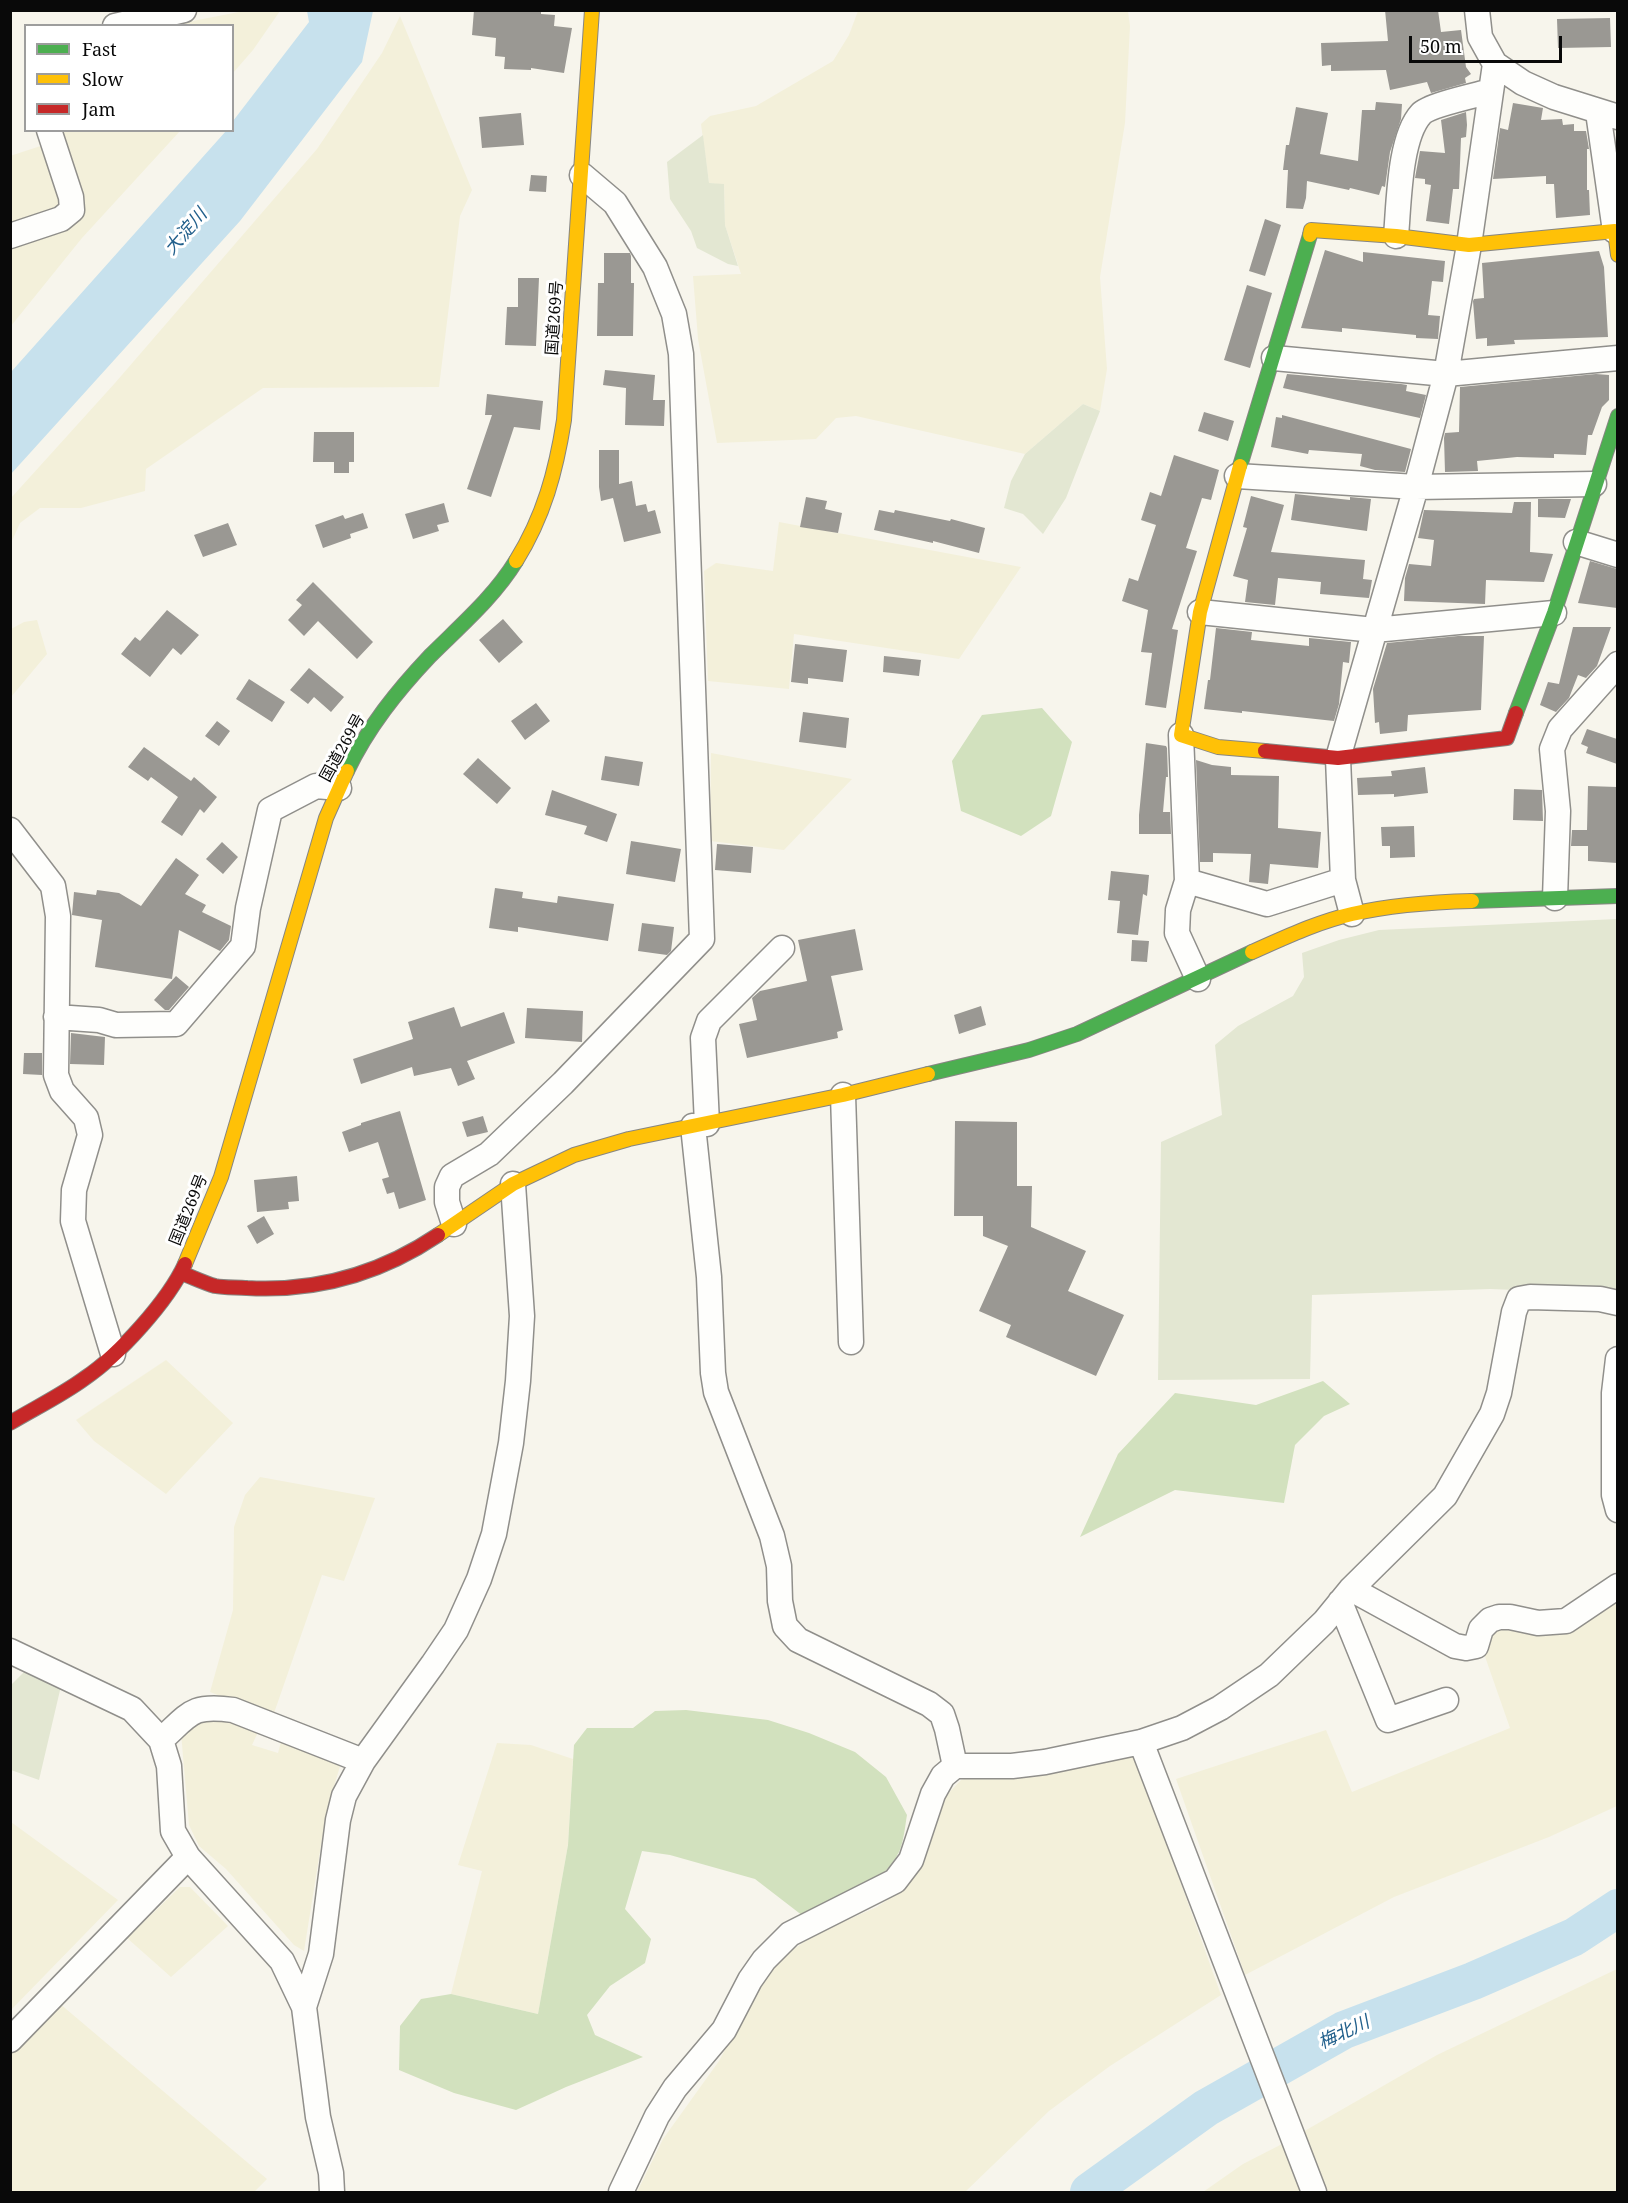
<!DOCTYPE html>
<meta charset="utf-8">
<style>
body{margin:0}
#map{position:relative;width:1628px;height:2203px;overflow:hidden;background:#f7f5ec;font-family:"Noto Serif",serif}
canvas{display:block}
.frame{position:absolute;inset:0;border:12px solid #090909;pointer-events:none}
.legend{position:absolute;left:24px;top:24px;width:210px;height:108px;box-sizing:border-box;background:#fff;border:2px solid #9d9d9d;margin:0;padding:8px 10px;list-style:none;font-size:18px;color:#090909}
.legend li{display:flex;align-items:center;gap:12px;height:30px}
.legend b{width:30px;border:2px solid #9d9d9d}
.scale{position:absolute;left:1409px;top:36px;width:153px;height:27px;box-sizing:border-box;border:3px solid #090909;border-top:0;padding-left:8px;font-size:18px;line-height:21px;white-space:nowrap;color:#090909;-webkit-text-stroke:4px #fff;paint-order:stroke}
</style>
<div id="map">
<canvas width="1628" height="2203"></canvas>
<div class="frame"></div>
<ul class="legend">
<li><b style="height:8px;background:#4caf50"></b>Fast</li>
<li><b style="height:8px;background:#ffc107"></b>Slow</li>
<li><b style="height:8px;background:#c62828"></b>Jam</li>
</ul>
<div class="scale">50 m</div>
</div>
<script>
const context = document.querySelector('canvas').getContext('2d');
context.lineJoin = 'round';
function paint(path, color) { context.fillStyle = color; context.fill(path, 'evenodd'); }
function trace(path, color, width, dash) { context.strokeStyle = color; context.lineWidth = width; context.lineCap = dash ? 'butt' : 'round'; context.setLineDash(dash || []); context.stroke(path); }
function drawText(font, color, halo, rows, align = 'center') {
  context.font = font + ' "Noto Serif","Noto Sans JP",serif'; context.lineWidth = 6; context.setLineDash([]); context.textBaseline = 'middle'; context.strokeStyle = halo; context.fillStyle = color; for (const [text, x, y, turn = 0] of rows) {
    context.save(); context.translate(x, y); context.rotate((+turn || 0) * Math.PI / 180); context.textAlign = isNaN(turn) ? turn : align; if (halo) context.strokeText(text, 0, 0); context.fillText(text, 0, 0); context.restore();
  }
}
paint(new Path2D(`
 M244,11H280L253,50L233,73L232,26L172,25Z
 M858,11H1128L1130,26L1125,123L1100,277L1107,369L1100,411L1083,404L1025,454L856,416L836,418L816,439L717,443L698,339L693,276L741,274L725,225L724,185L709,183L701,124L710,116L756,106L833,61L849,35Z
 M400,16L472,190L460,216L439,387L263,388L146,469L145,491L81,508H40L20,523L11,543V498L115,383L317,149L382,53Z
 M63,131H180L82,238L11,326L10,156L65,138Z
 M779,522L1021,567L959,659L794,634L789,689L708,681L704,571L716,563L773,571Z
 M37,620L47,654L11,697V629L24,622Z
 M711,753L852,779L784,850L710,841Z
 M166,1360L233,1423L166,1494L94,1441L76,1420Z
 M260,1477L375,1498L344,1581L322,1575L273,1716L210,1692L233,1610L234,1527L245,1495Z
 M1617,1596V1806L1549,1837L1394,1897L1245,1975L1176,1779L1326,1730L1352,1792L1510,1728L1482,1648L1489,1632Z
 M198,1719H229L259,1730L252,1745L278,1753L282,1738L330,1758L340,1766L326,1814L304,1951L294,1945L226,1869L199,1846L189,1825L181,1733Z
 M497,1743L531,1745L573,1759L568,1845L538,2014L451,1994L482,1871L458,1865Z
 M1129,1754L1137,1761L1221,1995L1110,2066L1049,2111L965,2192H637L663,2139L719,2061L761,1982L785,1955L817,1933L877,1907L906,1887L919,1866L945,1797L961,1780L975,1776Z
 M11,1822L118,1900L11,2010Z
 M180,1887H190L228,1926L171,1977L127,1938Z
 M1617,1969V2192H1323L1301,2133L1437,2055Z
 M59,2003L267,2179L254,2192H11L10,2054Z
 M1284,2143L1302,2192H1203L1243,2164Z`), '#f3f0da');
paint(new Path2D(`
 M1042,708L1072,742L1051,816L1021,836L961,811L952,761L982,715Z
 M1323,1381L1350,1404L1324,1416L1295,1445L1284,1503L1175,1490L1080,1537L1118,1454L1175,1393L1256,1405Z
 M686,1710L768,1720L809,1733L855,1752L886,1777L907,1815C905,1826 904,1841 899,1852C880,1889 839,1901 803,1916L755,1879L670,1855L642,1851L625,1909L651,1939L645,1963L610,1986L587,2015L595,2035L643,2057L566,2087L516,2110L454,2093L399,2070L400,2026L421,1999L451,1994L538,2014L568,1845L574,1745L587,1728H633L655,1711Z`), '#d2e1be');
paint(new Path2D(`
 M703,135L709,183L724,184L725,225L738,266L728,264L697,248L691,231L670,199L667,162Z
 M1083,404L1100,411L1066,498L1043,534L1023,514L1004,508L1011,481L1025,454Z
 M1617,919V1294L1490,1289L1312,1295L1310,1379L1158,1380L1161,1142L1222,1115L1215,1045L1238,1026L1293,996L1304,977L1302,953L1339,940L1379,930Z
 M28,1668L61,1686L39,1780L11,1770V1685Z`), '#e3e7d2');
paint(new Path2D(`
 M307,11H373L362,62L240,221L11,474V372L226,131L232,130L233,121L309,22Z`), '#c7e1ed');
trace(new Path2D(`
 M1089,2192L1206,2108L1344,2030L1473,1981L1574,1937L1618,1908`), '#c7e1ed', 38);
paint(new Path2D(`
 M474,10H541V14L555,15L554,26L572,28L564,73L531,68V70L504,69L505,57L495,56L496,38L472,35Z
 M1385,10H1438L1441,32L1461,30L1466,67L1471,74L1465,78L1466,83L1431,93L1427,82L1390,90L1386,70L1331,71V65L1322,66L1321,43L1388,41Z
 M1610,18L1611,47L1558,48L1557,19Z
 M1376,102L1402,104L1401,119L1390,152L1385,187L1382,186L1379,195L1350,188L1349,190L1307,181L1306,198L1303,209L1286,208L1288,170H1283L1286,145H1289L1296,107L1328,113L1320,154L1358,161L1362,110H1375Z
 M1513,103L1543,108L1541,120L1562,119L1563,125L1574,124V131H1586L1589,149H1587V190H1589L1590,215L1556,218L1554,184H1546V176L1493,179L1500,128L1508,130Z
 M1466,112L1467,125L1466,137L1461,138L1459,189H1453L1449,224L1426,221L1431,185L1425,184V179L1415,178L1420,151L1445,153L1441,120Z
 M521,113L524,145L482,148L479,117Z
 M531,175L547,176L546,192L529,191Z
 M1265,219L1281,225L1265,276L1249,271Z
 M1325,250L1363,262V252L1445,261L1443,282L1432,281L1428,315L1440,316L1438,339L1416,338V335L1342,328V332L1301,328Z
 M1599,251L1604,267L1608,337L1514,340L1515,344L1487,346V338L1476,339L1473,301L1474,299L1484,298L1482,263Z
 M604,253H630L631,256V283H634L633,336H597L598,283H604Z
 M518,278H539L536,346L505,345L507,307H518Z
 M1247,285L1272,293L1250,368L1224,360Z
 M605,370L655,375L653,400H665L664,426L625,425L626,388L603,385Z
 M1287,374L1401,384L1407,385L1406,391L1426,395L1420,418L1283,388Z
 M1596,374L1609,375V400L1602,407L1592,435H1588L1586,455L1554,454V458L1517,457L1477,461L1478,471L1445,472L1444,438L1445,433L1459,432L1460,387Z
 M487,394L543,401L540,430L514,427L491,497L467,489L492,415H485Z
 M1204,412L1234,421L1228,441L1198,431Z
 M1282,415L1411,449L1405,472L1375,470L1360,466L1362,454L1309,450L1308,454L1271,447L1276,417L1282,418Z
 M314,432H354V462H349V473H334V462H313Z
 M599,450H619V484L632,481L636,506L646,504L648,512L655,510L661,533L624,542L613,498L601,501L599,487Z
 M1174,455L1219,470L1211,500L1202,498L1186,548L1197,551L1172,629L1178,630L1166,708L1145,705L1152,653L1141,652L1148,610L1122,601L1129,578L1138,581L1156,525L1141,520L1150,492L1161,496Z
 M1295,494L1350,500V497L1371,499L1367,531L1291,520Z
 M1251,496L1284,505L1271,552L1365,560L1363,579L1372,580L1369,598L1320,594L1321,582L1278,578L1275,605L1245,602L1248,580L1233,576L1247,528L1243,527Z
 M806,497L827,501L825,509L842,513L838,533L800,527Z
 M1538,499H1571L1565,518L1538,517Z
 M1514,502H1531L1530,552L1553,554L1544,582L1486,580L1485,604L1404,601L1405,578L1409,564L1431,566L1434,540L1418,538L1424,510L1512,513Z
 M444,503L449,522L437,525L439,531L413,539L405,514Z
 M879,510L894,513L895,510L950,521L951,519L985,528L979,553L933,541V543L874,530Z
 M363,513L368,528L350,534L351,538L323,548L315,525L343,515L345,519Z
 M228,523L237,545L203,557L194,535Z
 M1590,561L1617,569V608L1578,603Z
 M313,582L373,642L357,659L318,621L304,636L288,620L302,605L296,600Z
 M167,610L199,635L181,655L173,648L150,677L121,654L135,637L140,641Z
 M503,619L523,642L499,663L479,640Z
 M1573,627H1611L1597,666L1586,678L1578,675L1569,698L1556,712L1540,705L1548,682L1559,684Z
 M1216,628L1252,632L1251,640L1309,646V638L1351,642L1349,663L1343,662L1339,704L1334,721L1242,711V713L1204,709L1208,680H1210Z
 M1458,636H1484L1481,710L1408,715L1407,731L1380,734L1379,722L1375,723L1373,689L1387,643Z
 M795,644L847,650L843,682L808,678V684L791,682Z
 M884,656L921,660L919,676L883,672Z
 M309,668L344,697L331,712L314,697L308,704L290,690Z
 M249,679L285,702L272,722L236,699Z
 M536,703L550,721L525,740L511,721Z
 M803,712L849,718L846,748L799,742Z
 M217,721L230,731L219,746L205,736Z
 M1587,729L1617,739V764L1586,753L1588,747L1581,744Z
 M1146,743L1166,746L1167,748L1168,777H1166L1163,812H1170L1171,834H1139V815Z
 M144,747L191,781L194,777L217,797L204,813L200,809L182,836L161,822L178,797L151,777L148,781L128,767Z
 M605,756L643,762L639,786L601,780Z
 M478,758L511,788L497,804L463,774Z
 M1196,760L1212,765L1231,767V775L1279,776L1278,828L1321,832L1318,868L1270,864L1268,884L1249,882L1251,854L1213,853V862H1200Z
 M1425,767L1428,793L1394,797V794L1358,795L1357,778L1392,776L1391,771Z
 M1588,786L1617,787V863L1588,861V846H1571L1572,830H1587Z
 M1514,789L1542,790L1543,821L1513,820Z
 M552,790L617,814L607,842L584,834L587,826L545,815Z
 M1414,826L1415,857L1390,858V846H1382L1381,827Z
 M631,841L681,849L675,882L626,874Z
 M222,842L238,857L223,874L206,859Z
 M717,844L753,847L751,873L715,870Z
 M176,858L199,875L185,894L206,905L202,912L231,926L229,940L220,951L179,930L172,979L95,967L102,920L72,915L74,892L96,895L97,890L119,893L141,906Z
 M1111,871L1149,875L1147,896L1143,894L1138,935L1117,933L1120,901L1108,900Z
 M495,888L523,892L522,898L557,903L558,896L614,904L608,941L518,927V932L489,928Z
 M642,923L674,927L671,951L667,955L638,951Z
 M855,929L863,970L831,976L843,1030L837,1032L838,1038L747,1058L739,1024L757,1020L752,998L760,991L807,981L798,940Z
 M1132,940L1149,941L1147,962L1131,961Z
 M176,976L189,987L169,1010H165L154,1000Z
 M981,1006L986,1025L959,1034L954,1015Z
 M454,1007L461,1027L504,1012L515,1043L467,1061L475,1079L458,1086L451,1068L414,1076L412,1067L361,1084L353,1059L413,1039L408,1022Z
 M527,1008L583,1011L582,1042L525,1038Z
 M71,1033L105,1037L104,1065L70,1064Z
 M24,1053H42V1075L23,1074Z
 M400,1111L426,1200L399,1209L394,1192L387,1194L382,1179L389,1177L378,1142L349,1152L342,1132L361,1125V1123Z
 M483,1116L488,1132L467,1137L462,1122Z
 M955,1121L1017,1122V1186H1032L1031,1227L1086,1251L1068,1291L1124,1315L1096,1376L1006,1337L1011,1325L979,1311L1008,1246L983,1236V1216H954Z
 M297,1176L299,1201L288,1202L289,1209L257,1212L254,1180Z
 M264,1216L274,1234L257,1244L247,1226Z`), '#9a9893');
const street = new Path2D(`
 M1477,10L1480,37L1495,64L1523,83L1554,97L1618,117
 M115,26L184,10
 M1598,112L1615,231
 M10,236L61,219L72,210L71,197L49,130
 M1396,236C1399,204 1399,138 1421,114C1429,105 1477,95 1491,91
 M1274,358L1446,374L1618,358
 M1237,476L1416,487L1594,484
 M1576,542L1618,555
 M1200,612L1374,630L1554,613
 M1181,735L1187,881
 M10,830L53,886L58,916L56,1075L62,1091L86,1118L90,1135L74,1190L73,1221L113,1354
 M1555,898L1558,811L1552,749L1560,729L1618,664
 M1352,914L1343,880L1338,758L1416,487L1446,374L1469,245L1495,64
 M1198,979L1177,933L1178,910L1187,881L1267,904L1343,880
 M56,1017L99,1020L116,1025L176,1024L243,946L248,908L270,810L316,786L339,788
 M843,1095L851,1342
 M707,1124L703,1038L709,1021L782,948
 M693,1126L709,1277L713,1373L716,1392L772,1536L779,1566L780,1601L785,1626L798,1640L929,1704L942,1714L947,1729L955,1766
 M454,1224L447,1202V1187L452,1176L489,1154L563,1083L702,939L681,354L674,314L655,267L615,203L582,175
 M1618,1359L1614,1393V1495L1618,1510
 M1351,1589L1455,1646L1466,1648L1476,1646L1481,1629L1490,1620L1499,1617H1510L1538,1623L1566,1621L1618,1586
 M1340,1602L1388,1720L1446,1700
 M10,1651L132,1709L161,1740L169,1766L173,1831L188,1857L282,1961L304,2007L318,2117L331,2173L332,2192
 M161,1740C190,1714 191,1704 233,1710L363,1761
 M1141,1742L1314,2192
 M304,2007L321,1954L338,1820L344,1796L363,1761L433,1664L456,1630L479,1579L494,1534L511,1443L518,1381L522,1316L513,1184
 M10,2040L188,1857
 M621,2192L657,2116L675,2088L724,2030L750,1980L764,1960L790,1934L895,1881L911,1860L933,1794L943,1776L955,1766H1012L1045,1762L1141,1742L1182,1728L1220,1708L1269,1675L1324,1622L1351,1589L1445,1496L1492,1414L1499,1393L1514,1312L1519,1299L1530,1297L1600,1299L1618,1303`);
const fast = new Path2D(`
 M1240,466L1310,235
 M1516,713L1554,613L1618,416
 M347,771C368,727 397,691 430,656C460,626 494,597 516,561
 M1472,901L1618,896
 M928,1074L1029,1050L1077,1034L1252,952`);
const slow = new Path2D(`
 M1310,235L1311,230L1396,236L1469,245L1615,231L1618,255
 M1240,466L1200,612L1181,735L1218,747L1265,751
 M516,561C544,516 556,471 564,420L592,10
 M1252,952C1284,938 1317,922 1352,914C1391,905 1432,902 1472,901
 M438,1235L513,1184L574,1155L629,1139L843,1095L928,1074
 M185,1264L221,1177L326,818L347,771`);
const jam = new Path2D(`
 M1265,751L1338,758L1507,738L1516,713
 M181,1273C192,1277 204,1283 215,1286C225,1288 237,1287 247,1288C318,1292 380,1274 438,1235
 M10,1423C35,1408 62,1395 85,1378C119,1355 168,1301 185,1264`);
trace(street, '#908f8b', 27);
trace(fast, '#878682', 16);
trace(slow, '#878682', 16);
trace(jam, '#878682', 16);
trace(street, '#fefefc', 24);
trace(fast, '#4caf50', 14);
trace(slow, '#ffc107', 14);
trace(jam, '#c62828', 14);
drawText('16px', '#090909', '#fff', [
 ["国道269号",555,318,-86],
 ["国道269号",343,748,-61],
 ["国道269号",189,1210,-68]
]);
drawText('italic 18px', '#22608c', '#fff', [
 ["大淀川",186,232,-49],
 ["梅北川",1344,2033,-25]
]);
</script>
